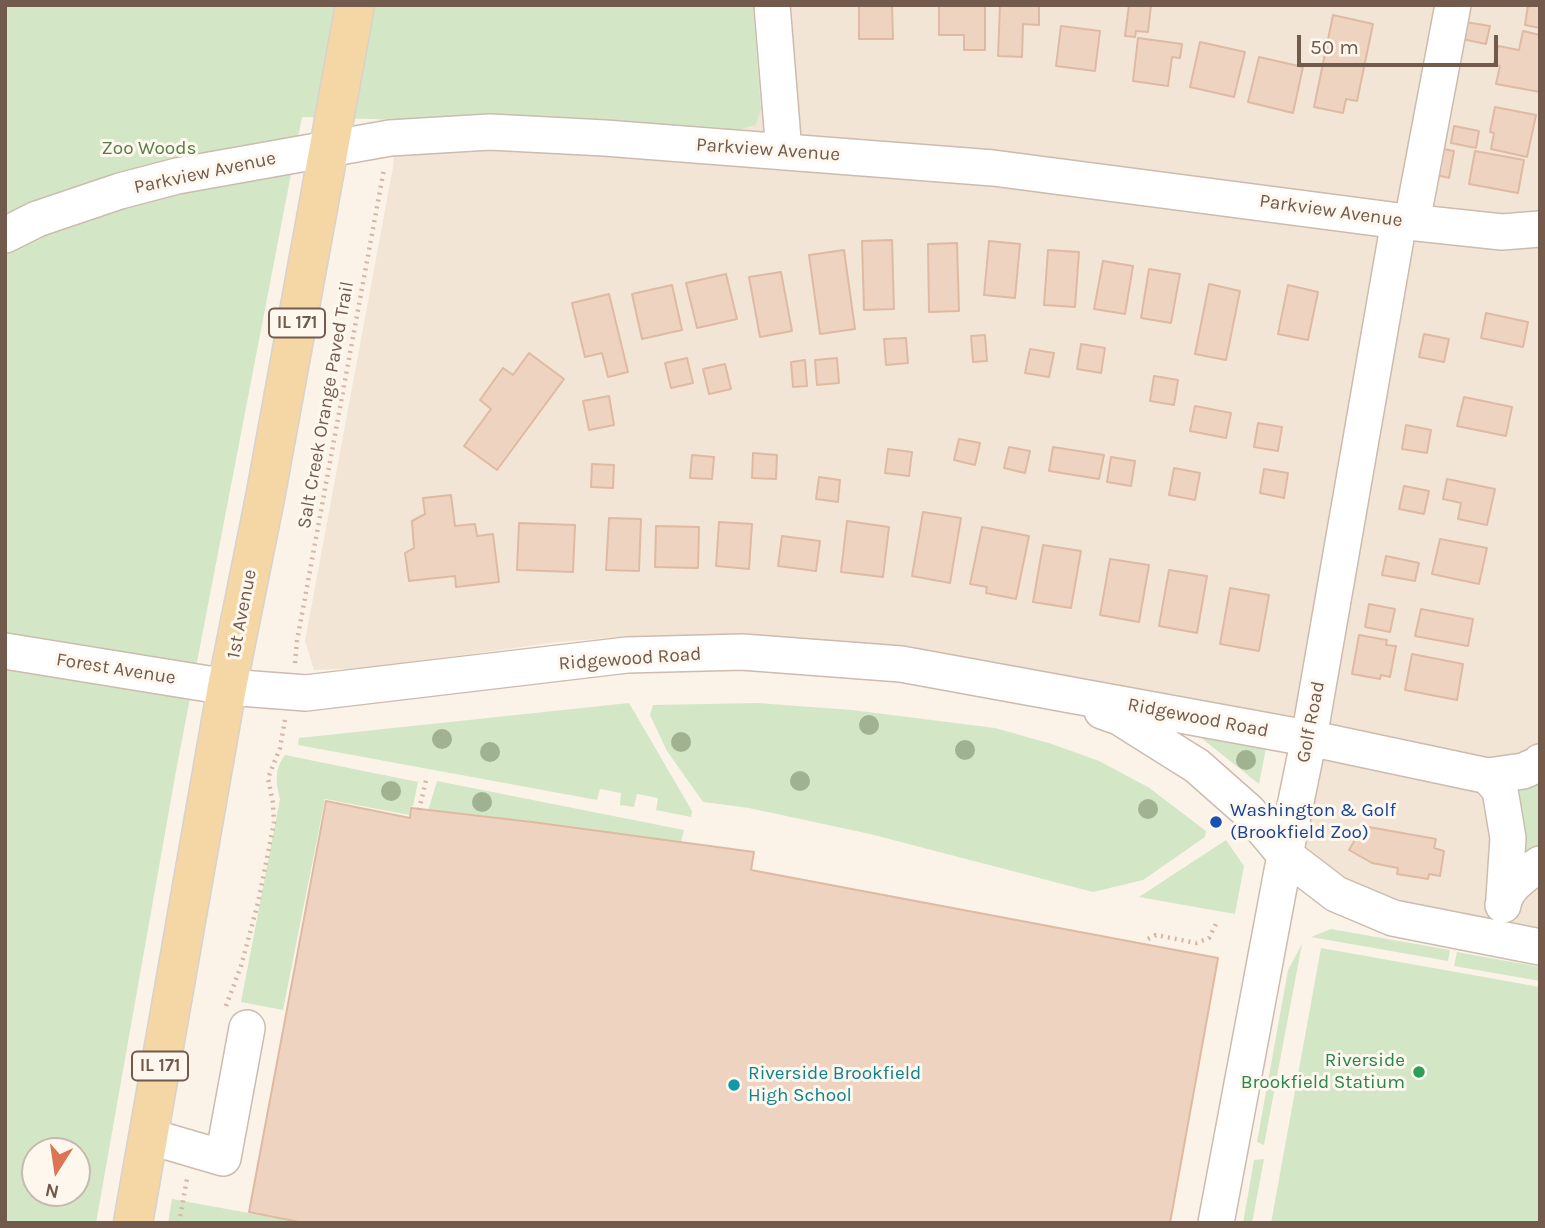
<!DOCTYPE html>
<style>
body{margin:0}
#map{position:relative;width:1545px;height:1228px;overflow:hidden;background:#fbf3e7;font-family:Karla,sans-serif}
canvas{display:block}
.frame{position:absolute;inset:0;border:7px solid #725b4d;pointer-events:none}
.north{position:absolute;left:21px;top:1137px;width:70px;height:70px;box-sizing:border-box;background:#fef7ed;border:2px solid #c6b9ad;border-radius:50%;rotate:192deg;font-size:19px;font-weight:700;line-height:28px;text-align:center;color:#725b4d}
.north::after{content:'';display:block;margin:auto;width:24px;height:32px;background:#db7556;clip-path:polygon(50% 0,100% 100%,50% 72%,0 100%)}
.scale{position:absolute;left:1297px;top:35px;width:201px;height:32px;box-sizing:border-box;border:4px solid #725b4d;border-top:0;padding-left:9px;font-size:21px;line-height:24px;white-space:nowrap;color:#725b4d;-webkit-text-stroke:5px #fef7ed;paint-order:stroke}
</style>
<div id="map">
<canvas width="1545" height="1228"></canvas>
<div class="frame"></div>
<div class="north">N</div>
<div class="scale">50 m</div>
</div>
<script>
const context = document.querySelector('canvas').getContext('2d');
context.lineJoin = 'round';
function paint(path, color) { context.fillStyle = color; context.fill(path, 'evenodd'); }
function trace(path, color, width, dash) { context.strokeStyle = color; context.lineWidth = width; context.lineCap = dash ? 'butt' : 'round'; context.setLineDash(dash || []); context.stroke(path); }
function drawText(font, color, halo, rows, align = 'center') {
  context.font = font + ' Karla,sans-serif'; context.lineWidth = 6; context.setLineDash([]); context.textBaseline = 'middle'; context.strokeStyle = halo; context.fillStyle = color; for (const [text, x, y, turn = 0] of rows) {
    context.save(); context.translate(x, y); context.rotate((+turn || 0) * Math.PI / 180); context.textAlign = isNaN(turn) ? turn : align; if (halo) context.strokeText(text, 0, 0); context.fillText(text, 0, 0); context.restore();
  }
}
paint(new Path2D(`
 M753,5H1540V936L1391,912L1289,852L1313,735L634,636L558,642L368,668L314,670L305,641L393,167L396,120L738,130L756,125L761,109Z`), '#f2e5d6');
paint(new Path2D(`
 M5,5H753L761,109L756,125L738,130L302,117L176,771L96,1223H5ZM35,1151H77V1193H35Z
 M629,703L692,811L691,817L656,810L658,798L637,794L634,807L620,805L621,793L600,789L597,800L298,745L299,738Z
 M757,703L852,710L995,728L1052,744L1099,761L1148,787L1206,831L1205,837L1143,880L1093,892L870,834L749,808L703,802L667,751L650,715L653,705Z
 M1202,734L1266,748L1259,784L1200,737Z
 M285,755L418,782L413,806L410,807L409,815L325,799L283,1010L241,1002L280,799C276,783 274,769 285,755Z
 M437,781L684,830L681,842L428,811Z
 M1536,781L1540,784V848L1523,862L1512,793L1517,786Z
 M1226,840L1244,866L1235,914L1139,897Z
 M1331,929L1450,950L1448,961L1311,937Z
 M1302,944L1264,1145L1257,1142L1288,970Z
 M1321,948L1540,987V1223H1271Z
 M1457,952L1540,967V981L1454,966Z
 M1264,1159L1252,1223H1243L1254,1160Z
 M172,1199L304,1223H168Z`), '#d3e7c6');
const building = new Path2D(`
 M859,5H892L893,39H859Z
 M939,5H985V50H964V35H939Z
 M1000,5H1039V25L1023,24L1022,57L998,56Z
 M1129,5H1151L1148,32L1136,31L1135,37L1125,36Z
 M1528,5H1540V28L1525,25Z
 M1333,15L1373,24L1357,101L1346,99L1343,113L1314,107Z
 M1465,22L1490,26L1486,44L1462,39Z
 M1061,26L1100,31L1095,71L1056,66Z
 M1523,31L1540,35V92L1496,84L1500,66L1494,64L1498,46L1519,50Z
 M1138,38L1182,44L1180,58L1172,57L1168,86L1133,81Z
 M1200,42L1245,52L1234,97L1190,87Z
 M1259,57L1303,67L1293,113L1248,102Z
 M1495,107L1536,115L1527,157L1491,149L1494,133L1490,132Z
 M1454,126L1479,131L1476,148L1451,143Z
 M1438,148L1454,151L1449,178L1433,174Z
 M1475,151L1524,160L1518,193L1469,184Z
 M892,240L894,309L864,310L862,241Z
 M989,241L1020,244L1015,298L984,295Z
 M957,243L959,311L929,312L928,244Z
 M844,250L855,329L820,334L809,255Z
 M1048,250L1079,252L1075,307L1044,305Z
 M1103,261L1133,266L1125,314L1094,309Z
 M1149,269L1180,274L1171,323L1141,318Z
 M781,272L792,331L760,337L749,277Z
 M726,274L737,319L697,328L686,283Z
 M1209,284L1240,291L1226,360L1195,354Z
 M672,285L682,330L642,339L632,294Z
 M1288,285L1318,292L1308,340L1278,334Z
 M609,294L628,372L608,377L602,353L585,357L572,303Z
 M1486,313L1528,322L1523,347L1481,338Z
 M1424,334L1449,339L1444,362L1419,357Z
 M985,335L987,361L973,362L971,336Z
 M906,338L908,363L886,365L884,339Z
 M1081,344L1105,348L1101,373L1077,369Z
 M1030,349L1054,353L1049,377L1025,373Z
 M529,353L564,379L497,470L464,446L491,409L480,400L503,368L513,375Z
 M687,358L693,383L671,388L665,363Z
 M837,358L839,383L817,385L815,360Z
 M805,360L807,386L793,387L791,362Z
 M725,364L731,389L709,394L703,369Z
 M1154,376L1178,380L1174,405L1150,401Z
 M609,396L614,425L589,430L583,401Z
 M1464,397L1512,407L1506,436L1457,426Z
 M1195,406L1231,413L1226,438L1190,431Z
 M1258,423L1282,427L1278,451L1254,447Z
 M1406,425L1431,430L1427,453L1402,449Z
 M959,439L980,443L975,465L954,460Z
 M1009,447L1030,451L1025,473L1004,468Z
 M1053,447L1104,455L1099,479L1049,471Z
 M888,449L912,452L909,476L885,473Z
 M753,453L777,455L776,479L752,478Z
 M692,455L714,457L712,479L690,478Z
 M1111,457L1135,461L1131,486L1107,482Z
 M592,464L614,465L613,488L591,487Z
 M1174,468L1200,473L1195,500L1169,495Z
 M1264,469L1288,473L1284,498L1260,493Z
 M819,477L840,480L838,502L816,499Z
 M1447,479L1495,489L1487,525L1458,519L1461,503L1443,499Z
 M1404,486L1429,491L1424,514L1399,509Z
 M451,495L455,526L475,524L477,536L493,534L499,582L456,587L455,576L409,581L405,553L414,548L412,521L425,514L423,498Z
 M923,512L961,518L950,583L912,576Z
 M609,518L641,519L639,571L606,570Z
 M847,521L889,527L883,577L841,572Z
 M719,522L752,524L749,569L716,566Z
 M519,523L575,525L573,572L517,570Z
 M656,526L699,527L698,568L655,567Z
 M982,527L1029,536L1016,599L986,593L987,587L970,584Z
 M782,536L820,541L816,571L778,566Z
 M1440,539L1487,548L1479,584L1432,574Z
 M1043,545L1081,551L1071,608L1033,602Z
 M1386,556L1419,563L1415,581L1382,575Z
 M1110,559L1149,565L1139,622L1100,615Z
 M1169,570L1207,576L1197,633L1159,626Z
 M1230,588L1269,595L1259,651L1220,644Z
 M1369,604L1395,609L1390,632L1365,627Z
 M1421,609L1473,619L1468,646L1415,636Z
 M1359,635L1387,640L1386,645L1396,646L1390,677L1381,675L1380,679L1352,674Z
 M1412,654L1463,664L1457,700L1405,690Z
 M326,801L410,818L411,808L532,822L754,852L751,870L1218,958L1170,1223H304L249,1212Z
 M1363,826L1436,839L1434,848L1444,851L1440,876L1429,874L1428,879L1397,874L1398,868L1372,863L1349,850Z`);
paint(building, '#eed3c1');
trace(building, '#dfbaa2', 2);
const minor = new Path2D(`
 M772,5L784,152
 M1412,222L1453,5
 M5,235L37,219L120,191L177,176L390,138L490,132L605,138L993,168L1399,221L1502,232L1540,229
 M5,651L227,687L306,693L627,655L742,652L901,664L1323,741L1488,776L1523,771L1537,765L1540,762
 M1102,711L1119,717L1197,766L1248,811L1285,855L1336,894L1393,918L1540,947
 M1488,776L1500,790L1508,838L1504,898
 M1503,905C1506,886 1526,874 1540,864
 M148,1136L223,1158L247,1028
 M1216,1223L1285,855L1309,738L1399,221`);
const major = new Path2D(`
 M133,1223L227,687L265,498L355,5`);
trace(minor, '#ccbbae', 38);
trace(major, '#d8d1cd', 41);
trace(new Path2D(`
 M295,663L297,641L384,169
 M419,810L427,776
 M1148,939L1156,935L1196,943L1209,938L1217,922
 M226,1006L241,966L258,903L274,823L273,803L268,778L280,748L285,720
 M179,1223L187,1179`), '#d3b7a4', 4.5, [2, 5]);
trace(minor, '#fff', 35);
trace(major, '#f4d7a5', 38);
context.fillStyle = '#a1b290';
for (const [x, y] of [
 [869,725],
 [442,739],
 [681,742],
 [965,750],
 [490,752],
 [1246,760],
 [800,781],
 [391,791],
 [482,802],
 [1148,809]
]) { context.beginPath(); context.arc(x, y, 10, 0, 2 * Math.PI); context.fill(); }
for (const [x, y, r, color] of [
 [1216,822,7,"#1a4fb4"],
 [1419,1072,7,"#2e9e5b"],
 [734,1085,7,"#0f9aa8"]
]) { const dot = new Path2D(); dot.arc(x, y, r, 0, 2 * Math.PI); context.fillStyle = color; context.fill(dot); trace(dot, '#fef7ed', 2.5); }
for (const [x, y, w] of [
 [297,323,56],
 [160,1066,56]
]) { const box = new Path2D(); box.roundRect(x - w / 2, y - 14.5, w, 29, 5); context.fillStyle = '#fef7ed'; context.fill(box); trace(box, '#725b4d', 2); }
drawText('bold 18px', '#725b4d', null, [
 ["IL 171",297,323],
 ["IL 171",160,1066]
]);
drawText('19px', '#577c49', '#fef7ed', [
 ["Zoo Woods",149,149]
]);
drawText('19px', '#725b4d', '#fef7ed', [
 ["Parkview Avenue",768,150,4],
 ["Parkview Avenue",205,173,-12],
 ["Parkview Avenue",1331,211,8],
 ["Salt Creek Orange Paved Trail",326,405,-80],
 ["1st Avenue",242,614,-79],
 ["Ridgewood Road",630,659,-4],
 ["Forest Avenue",116,669,9],
 ["Ridgewood Road",1198,718,11],
 ["Golf Road",1311,722,-79]
]);
drawText('19px', '#164399', '#fef7ed', [
 ["Washington & Golf",1230,811],
 ["(Brookfield Zoo)",1230,833]
], 'left');
drawText('19px', '#27864d', '#fef7ed', [
 ["Riverside",1405,1061],
 ["Brookfield Statium",1405,1083]
], 'right');
drawText('19px', '#0d838f', '#fef7ed', [
 ["Riverside Brookfield",748,1074],
 ["High School",748,1096]
], 'left');
</script>
